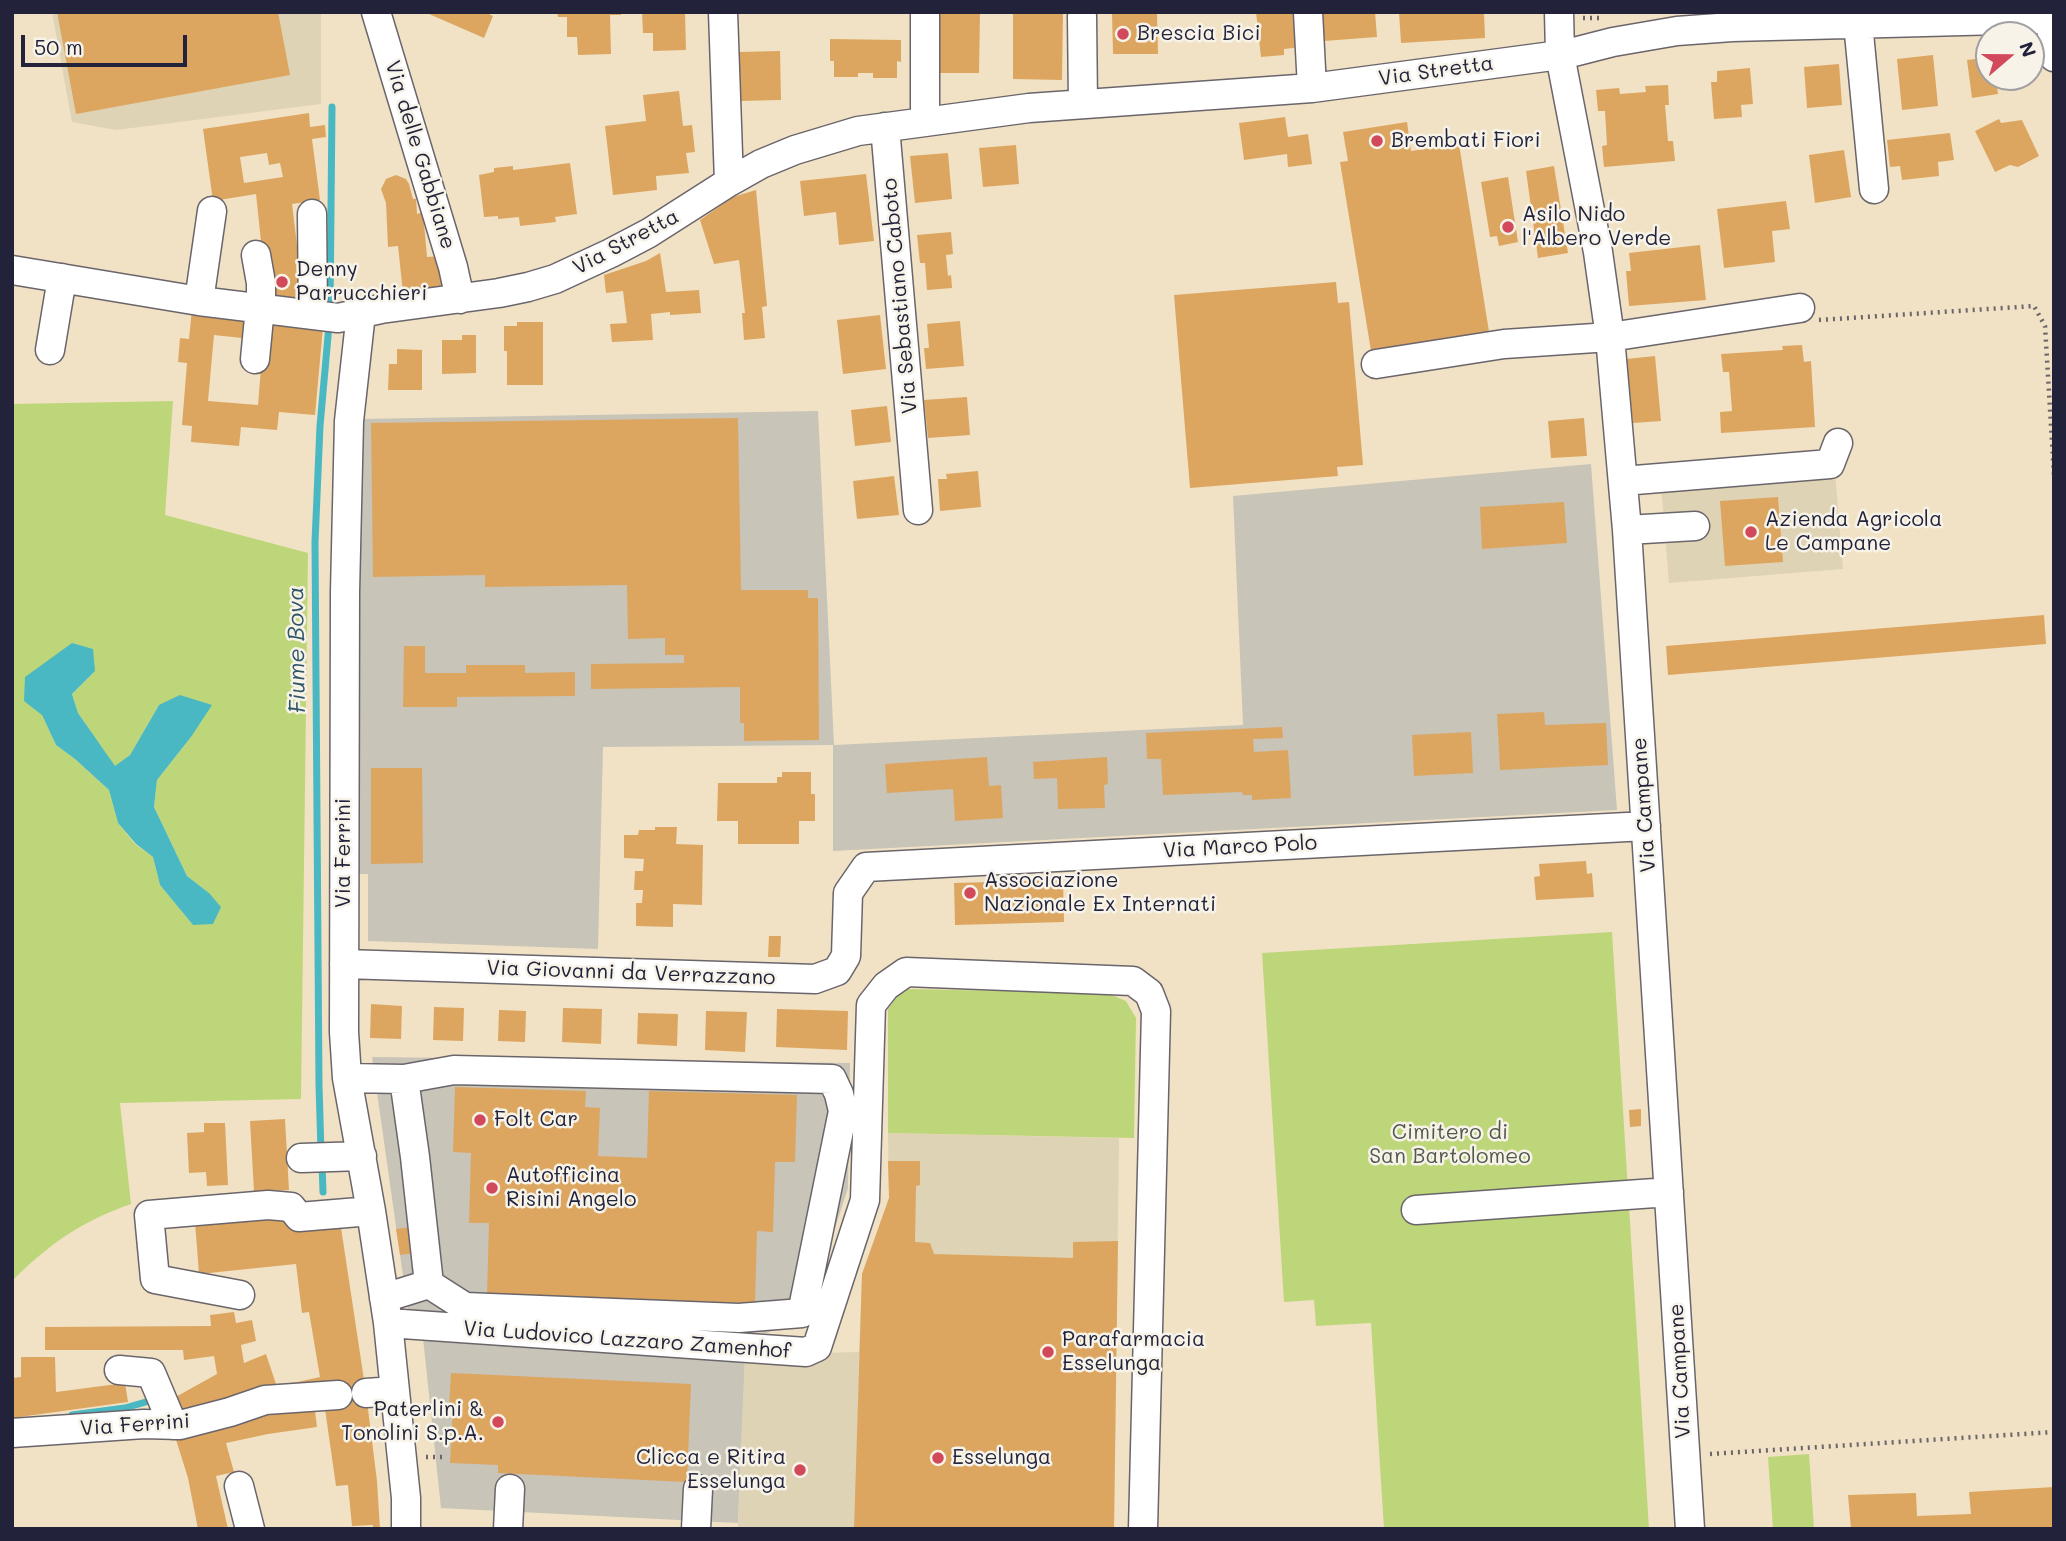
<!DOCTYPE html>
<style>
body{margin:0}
#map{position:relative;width:2066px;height:1541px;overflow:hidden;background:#f1e2c5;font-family:Mali,sans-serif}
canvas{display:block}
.frame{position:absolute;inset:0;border:14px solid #22223b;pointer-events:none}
.north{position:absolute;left:1975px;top:21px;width:70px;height:70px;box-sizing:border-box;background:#f7f3e8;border:2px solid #a29fa3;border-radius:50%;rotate:70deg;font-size:19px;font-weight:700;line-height:28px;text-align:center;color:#22223b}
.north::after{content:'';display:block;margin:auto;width:24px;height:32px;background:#d1495b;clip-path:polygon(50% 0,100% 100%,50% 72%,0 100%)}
.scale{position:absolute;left:21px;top:35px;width:166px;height:32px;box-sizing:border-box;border:4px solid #22223b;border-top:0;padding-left:9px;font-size:21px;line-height:24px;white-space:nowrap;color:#22223b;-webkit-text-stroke:5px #f7f3e8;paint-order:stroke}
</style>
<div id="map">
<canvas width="2066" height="1541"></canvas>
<div class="frame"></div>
<div class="north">N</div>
<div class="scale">50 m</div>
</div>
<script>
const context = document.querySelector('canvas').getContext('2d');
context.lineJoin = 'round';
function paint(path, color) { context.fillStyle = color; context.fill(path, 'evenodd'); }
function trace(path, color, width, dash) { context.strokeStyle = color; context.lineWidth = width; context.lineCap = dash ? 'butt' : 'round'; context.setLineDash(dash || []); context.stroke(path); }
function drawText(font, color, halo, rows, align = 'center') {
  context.font = font + ' Mali,sans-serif'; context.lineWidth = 5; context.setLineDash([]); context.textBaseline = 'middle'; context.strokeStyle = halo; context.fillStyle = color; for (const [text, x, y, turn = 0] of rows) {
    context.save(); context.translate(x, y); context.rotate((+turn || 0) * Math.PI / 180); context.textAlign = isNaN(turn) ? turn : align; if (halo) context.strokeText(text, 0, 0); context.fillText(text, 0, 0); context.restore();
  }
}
paint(new Path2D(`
 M52,12H321V104L116,130L72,122Z
 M1835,472L1843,569L1669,583L1661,485Z
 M888,1133L1119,1138L1114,1529H738L745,1355L859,1352L862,1274L889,1198Z`), '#dfd3b5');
paint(new Path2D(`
 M818,411L834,745L1243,725L1233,496L1591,464L1617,810L833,851V745L603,747L598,949L368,941V874H352L360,419Z
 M372,1057L850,1063L848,1188L805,1321L766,1333L408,1311Z
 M423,1338L745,1355L738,1523L441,1508Z`), '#c8c4b8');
paint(new Path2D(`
 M173,401L165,515L308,553L301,1099L120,1103L131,1204C82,1221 49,1244 12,1281V404ZM95,671L72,694L78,713L115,767L130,755L159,705L191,737L157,780L154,807L187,876L209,893L193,925L160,885L153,857L135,844L118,823L109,790L75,759L56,745L42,715Z
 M1612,932L1649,1529H1384L1371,1323L1316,1326L1314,1300L1284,1302L1262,953Z
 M908,989L1107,993L1126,1001L1136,1018L1134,1138L888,1133V1009L896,998Z
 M1809,1454L1814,1529H1773L1768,1457Z`), '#bed67a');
paint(new Path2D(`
 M72,643L93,649L95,671L72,694L78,713L115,766L130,755L159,705L180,695L212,705L191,737L157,780L154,807L187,876L209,893L221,907L213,924L193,925L160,885L153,857L136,844L118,823L109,790L75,759L56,745L42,715L24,701L25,677Z`), '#49b8c2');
trace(new Path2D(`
 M330,313L332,107
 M321,1152L319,1085L315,542L320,426L329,325
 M322,1164L323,1192
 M72,1415L125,1408L156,1399`), '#49b8c2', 7);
paint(new Path2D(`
 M57,12H278L290,75L76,114Z
 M430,12H485L493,16L484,38L429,14Z
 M557,12H621V15H610L611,54L578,55L577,37H567V17H558Z
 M642,12H685L686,50L653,51V33H643Z
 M939,12H980L979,73H939Z
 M1013,12H1063L1062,80L1013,79Z
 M1112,12H1157L1158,54H1113Z
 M1256,12H1298L1302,47L1284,49V55L1261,57Z
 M1323,12H1375L1377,37L1324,41Z
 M1399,12H1484L1485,38L1401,43Z
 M830,39L901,40V62L897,61V78H873V73H858V77H834V61H830Z
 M780,51L781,100L739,101L738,52Z
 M1989,53V77H2020L2021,84L1997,87L1998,94L1972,98L1967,60L1983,58L1982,54Z
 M1933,55L1938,106L1902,110L1897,59Z
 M1839,64L1842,105L1807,108L1804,67Z
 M1750,68L1753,104L1741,105L1742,117L1714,119L1711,82H1717V71Z
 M1668,85L1669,105H1665L1668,141H1673L1675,161L1604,167L1602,146L1607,145L1605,111H1598L1596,90L1619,88L1620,94L1646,92L1645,86Z
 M679,91L683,126L692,125L695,152L686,153L689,173L656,176L657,190L613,195L605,126L646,121L643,95Z
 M309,113L310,127L325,125L326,137L312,139L320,200L292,204L304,303L267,298L256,194L213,201L203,129ZM267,153L269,165L280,163L283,177L244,183L240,157Z
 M1285,117L1288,137L1308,134L1312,164L1288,167L1287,154L1244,160L1239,123Z
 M1999,119L2001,123L2022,120L2039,156L2018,167L2010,165L1995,172L1975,131Z
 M1407,122L1411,151L1459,144L1490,338L1372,357L1340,162L1348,161L1343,132Z
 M1950,133L1954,160L1938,162L1939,176L1902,180L1900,166L1890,167L1887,140Z
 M1016,145L1019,184L983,187L979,148Z
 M1844,150L1851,197L1815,203L1809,155Z
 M948,153L952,199L915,203L910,156Z
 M570,163L577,214L555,217L556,222L520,226L519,217L498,219V216L484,217L479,175L494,172V168L513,166V170Z
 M1554,166L1568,253L1538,258L1526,171Z
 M866,174L874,241L839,245L836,212L804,216L800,181Z
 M396,175L406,179L409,184L413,199H416L417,214L423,212L427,257L442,256L445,284L441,289L403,293L398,246L388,247L386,203L381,189L386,179Z
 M1508,177L1518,242L1499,246L1497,236L1490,237L1481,182Z
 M756,190L767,306L762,307L765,338L744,340L742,313H745L739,260L714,264L700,220L733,197Z
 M1786,201L1790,229L1772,231L1775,262L1724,268L1717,209Z
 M951,232L953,254L946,255L948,276L951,275L952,288L927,290L925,263H920L917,235Z
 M1700,245L1706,300L1629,306L1626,271H1631L1629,253Z
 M660,253L666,292L699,290L701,313L670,315V312L651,314L653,340L612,342L610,324L627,323L623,291L606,293L604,275L646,261Z
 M1336,282L1338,303L1349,302L1363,465L1337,467L1338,476L1190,488L1174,295Z
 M192,309L253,316L251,339L214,335L208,401L258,405L265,318L323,327L315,415L279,412L277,430L241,427L239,446L191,442L192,426L182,425L187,363L178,362L180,338L189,339Z
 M880,315L886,369L843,374L837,320Z
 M960,321L964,366L926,369L924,348H929L927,324Z
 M517,322H543V385H507V351H504V326H517Z
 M462,335H476V373L442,374V340H462Z
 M1802,345L1804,362L1811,361L1815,427L1721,433L1720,412L1732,411L1729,372H1723L1721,354L1783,350L1782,346Z
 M397,349L422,350V390H388L389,364H397Z
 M1655,356L1661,421L1633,423L1626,359Z
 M967,397L970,435L928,438L924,400Z
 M887,406L891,442L855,446L851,410Z
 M738,418L741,590H808V598H818L819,740L744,741V723H740V687L591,689V664L684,663V655H665V638L628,639L627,585L485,587V575L373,577L371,423Z
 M1584,418L1587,456L1551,458L1548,421Z
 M978,471L981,507L940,511L938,479H947L946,474Z
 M894,476L899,515L857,519L853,481Z
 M1778,497L1783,562L1725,566L1720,501Z
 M1564,502L1567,543L1482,549L1480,507Z
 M2044,615L2046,644L1668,675L1666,646Z
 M404,646H425V673H466V665H525V673L575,672V696L457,697V707H403Z
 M1544,712L1545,725L1606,723L1608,765L1500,770L1497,714Z
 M1282,727L1283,738L1253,739L1254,752L1288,750L1291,798L1252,800V795H1243L1242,792L1163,795L1161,759H1147L1146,733Z
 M1471,732L1473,773L1414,776L1412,735Z
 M987,757L989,786L1001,785L1003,818L955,821L953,789L887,793L885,764Z
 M1107,757L1108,784L1104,785L1105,808L1058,809L1057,778L1034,779L1033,762Z
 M371,768H422L423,863L371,864Z
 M782,772H811V794H815V821H799V844H738V821H717L718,783H777V777H782Z
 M655,827H677L676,844L703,845L702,905L673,904V927L636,926V903H642L643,890H634L635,871H643L644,859L624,858V835H638L639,830H655Z
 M1586,861L1587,874L1592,873L1594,897L1536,900L1534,877L1540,876L1539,864Z
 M1063,880L1064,922L955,925L954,883Z
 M769,936H781L780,957H768Z
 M371,1004L402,1006L401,1039L370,1038Z
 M434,1007L464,1008L463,1041L433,1040Z
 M563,1008L602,1009L601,1044L562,1042Z
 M777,1009L848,1011L847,1050L776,1047Z
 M499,1010L526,1011L525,1042L498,1041Z
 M706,1011L747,1012L745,1052L705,1050Z
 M638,1013L678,1014L677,1046L637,1044Z
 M455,1087L586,1091L585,1107L600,1108L598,1156L647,1158L649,1091L797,1095L795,1162H775L773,1232L757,1231L755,1303L487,1295L489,1223H469L471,1153L453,1152Z
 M1641,1109V1126L1630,1127L1629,1110Z
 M285,1119L289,1190L254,1192L250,1121Z
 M204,1123H225L228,1185L207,1186L206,1172L189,1173L187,1133L204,1132Z
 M888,1161H920V1185L916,1186L915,1242L930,1243L934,1254L1073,1258V1242L1118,1241L1114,1529H854L862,1274L889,1198Z
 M287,1212L340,1221L366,1393L377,1481L380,1529H373V1525L352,1526L348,1485L336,1486L324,1402L284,1385L320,1377L309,1312L302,1313L296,1264L199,1274L195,1222Z
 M410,1227L414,1253L400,1255L396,1229Z
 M234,1312L236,1323L252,1320L256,1341L241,1345L244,1363L266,1354L278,1390L183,1422L172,1399L217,1374L214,1356L184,1360L183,1350H45V1327L211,1326L210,1315Z
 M21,1357H55L56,1392L125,1383L128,1402L12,1418V1378L21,1377Z
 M451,1373L691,1384L687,1482L498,1473V1465L450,1463L453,1408H449Z
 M314,1403L317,1427L268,1434L226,1443L234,1472L216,1476L228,1529H198L188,1478L173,1430Z
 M2054,1487V1529H2037V1527L2001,1529H1851L1848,1495L1916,1493L1917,1516L1971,1514L1969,1492Z`), '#dca660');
const minor = new Path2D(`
 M376,12L453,267L460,299
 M723,12L729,182
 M925,12V121
 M1308,12L1312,88
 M1559,12L1560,55L1598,252L1610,337L1627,530L1690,1529
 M2050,12L2054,57
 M1082,16L1083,104
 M1858,23L1874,189
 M1570,53L1613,42L1677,31L1732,27L2040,19L2047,12
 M885,127L918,510
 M312,214L313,315
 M12,270L199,301L338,318L381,309L499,293L528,287L555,279L611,253L649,233L729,182L761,164L795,150L858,131L1029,108L1312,88L1560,55
 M199,301L212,211
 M361,313L349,421L345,592L344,1032L347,1078L371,1211L388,1323L406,1498V1529
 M50,350L62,278
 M255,359L261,297V283L256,255
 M1376,364L1504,344L1610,337L1800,308
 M1623,481L1830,464L1838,443
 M1627,530L1695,526
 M344,964L815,979L837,971L846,956L848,893L866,867L1646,826
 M347,1078L404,1079L415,1157L429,1284L384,1298
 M404,1079L454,1070L832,1079L839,1094L843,1111L802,1313L739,1318L465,1307L429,1284
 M301,1158L362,1156
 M1416,1210L1669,1192
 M240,1295L155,1279L149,1215L268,1205L291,1207L299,1217L371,1211
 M388,1323L806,1352L817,1347L865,1200L871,1005L886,986L906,972L1133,981L1149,993L1156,1011L1143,1529
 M119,1370L151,1373L173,1425
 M366,1393L395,1391
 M12,1433L144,1424L180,1425L230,1412L265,1400L338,1395
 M239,1486L250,1529
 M508,1529L510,1489
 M696,1529L698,1489`);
trace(minor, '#6a656b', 31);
trace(new Path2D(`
 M1583,18H1603
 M1819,320L2034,306L2045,326L2054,475
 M1710,1454L2054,1432
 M426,1457H446`), '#6a656b', 4.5, [2, 5]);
trace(minor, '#fff', 28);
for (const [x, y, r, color] of [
 [1123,34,7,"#d1495b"],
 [1377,141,7,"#d1495b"],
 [1508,227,7,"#d1495b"],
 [282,282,7,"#d1495b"],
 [1751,532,7,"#d1495b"],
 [970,893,7,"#d1495b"],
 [480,1120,7,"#d1495b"],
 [492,1188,7,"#d1495b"],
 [1048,1352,7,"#d1495b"],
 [498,1422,7,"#d1495b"],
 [938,1458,7,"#d1495b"],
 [800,1470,7,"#d1495b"]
]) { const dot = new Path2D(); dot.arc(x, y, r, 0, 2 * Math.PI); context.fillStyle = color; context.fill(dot); trace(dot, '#f7f3e8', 2.5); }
drawText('21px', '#22223b', '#f7f3e8', [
 ["Brescia Bici",1137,34],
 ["Brembati Fiori",1391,141],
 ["Asilo Nido",1522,215],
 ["l'Albero Verde",1522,239],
 ["Denny",296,270],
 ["Parrucchieri",296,294],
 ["Azienda Agricola",1765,520],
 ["Le Campane",1765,544],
 ["Associazione",984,881],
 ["Nazionale Ex Internati",984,905],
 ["Folt Car",494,1120],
 ["Autofficina",506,1176],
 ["Risini Angelo",506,1200],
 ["Parafarmacia",1062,1340],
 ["Esselunga",1062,1364],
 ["Paterlini &",484,1410,"right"],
 ["Tonolini S.p.A.",484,1434,"right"],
 ["Clicca e Ritira",786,1458,"right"],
 ["Esselunga",786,1482,"right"],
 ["Esselunga",952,1458]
], 'left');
drawText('21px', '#22223b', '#f7f3e8', [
 ["Via Stretta",1436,71,-8],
 ["Via delle Gabbiane",420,155,73],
 ["Via Stretta",626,242,-28],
 ["Via Sebastiano Caboto",900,296,-95],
 ["Via Campane",1644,805,-94],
 ["Via Marco Polo",1240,847,-3],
 ["Via Ferrini",344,853,-90],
 ["Via Giovanni da Verrazzano",631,973,2],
 ["Via Ludovico Lazzaro Zamenhof",627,1340,4],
 ["Via Campane",1680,1371,-93],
 ["Via Ferrini",135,1425,-4]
]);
drawText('21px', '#51584e', '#f7f3e8', [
 ["Cimitero di",1450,1133],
 ["San Bartolomeo",1450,1157]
]);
drawText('italic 23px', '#30566a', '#f7f3e8', [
 ["Fiume Bova",297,650,-91]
]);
</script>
